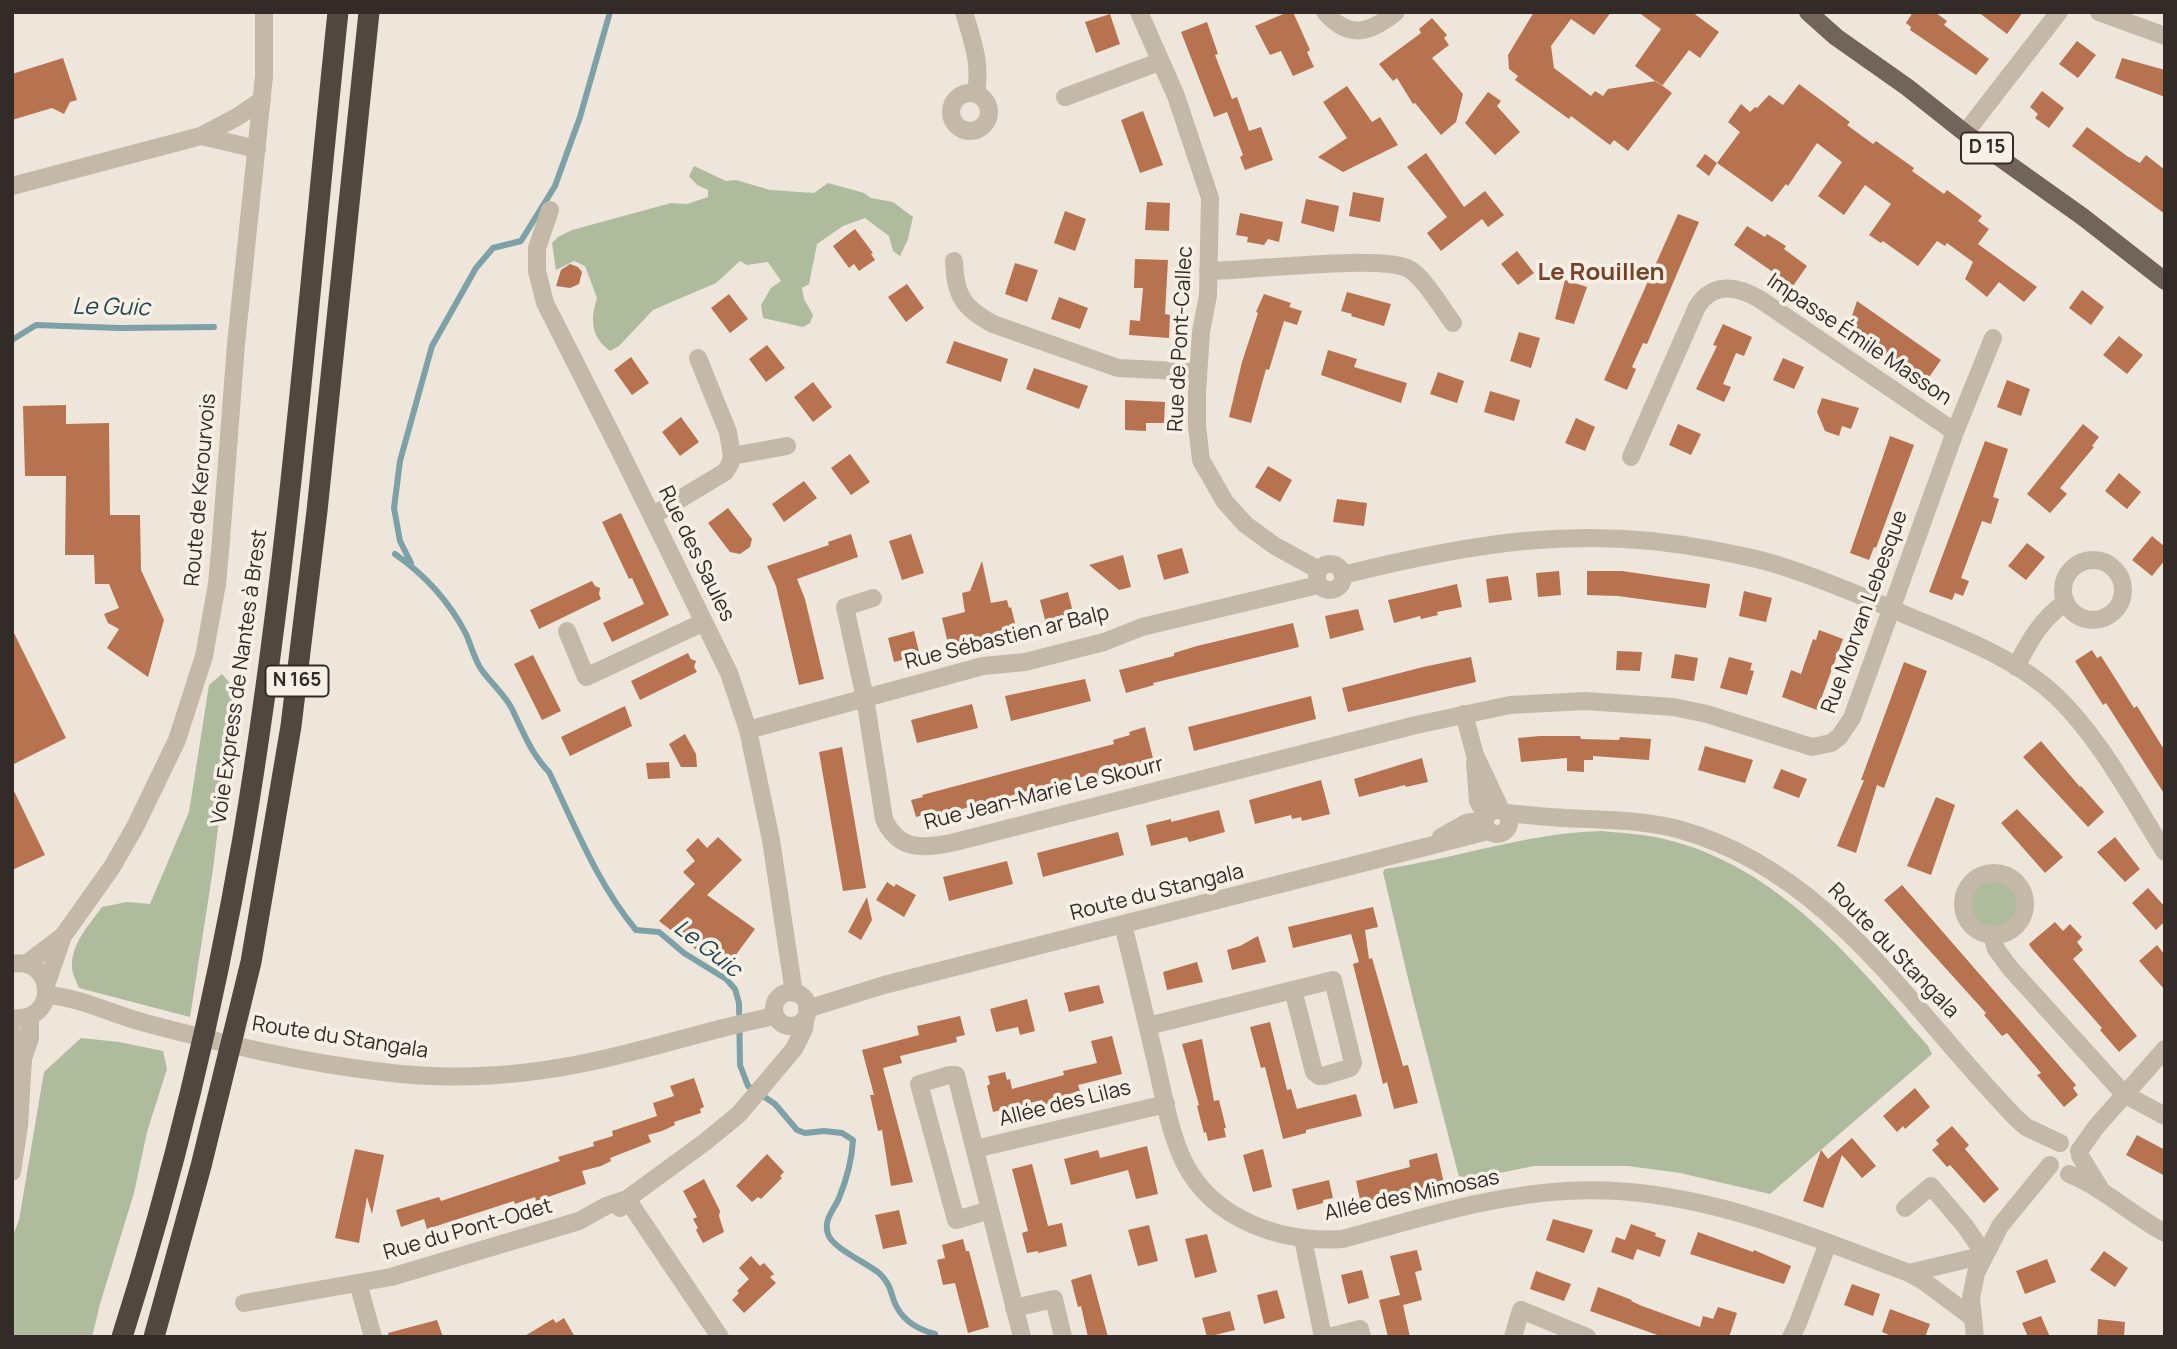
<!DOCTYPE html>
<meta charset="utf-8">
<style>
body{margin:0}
#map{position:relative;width:2177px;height:1349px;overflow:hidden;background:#eee6da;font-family:Manrope,sans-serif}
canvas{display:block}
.frame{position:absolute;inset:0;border:14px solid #322b27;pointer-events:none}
</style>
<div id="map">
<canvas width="2177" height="1349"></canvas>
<div class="frame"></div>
</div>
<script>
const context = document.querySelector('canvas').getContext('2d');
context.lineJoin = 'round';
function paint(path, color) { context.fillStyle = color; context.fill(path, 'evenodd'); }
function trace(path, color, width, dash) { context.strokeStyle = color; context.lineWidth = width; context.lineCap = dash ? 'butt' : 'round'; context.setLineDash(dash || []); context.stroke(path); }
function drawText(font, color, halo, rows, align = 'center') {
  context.font = font + ' Manrope,sans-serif'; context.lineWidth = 7; context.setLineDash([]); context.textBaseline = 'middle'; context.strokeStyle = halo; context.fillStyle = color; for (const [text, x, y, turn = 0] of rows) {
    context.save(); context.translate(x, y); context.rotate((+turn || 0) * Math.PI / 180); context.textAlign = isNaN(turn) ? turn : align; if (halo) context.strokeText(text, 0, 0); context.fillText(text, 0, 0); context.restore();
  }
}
paint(new Path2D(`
 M694,166L726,181L736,180L770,190L814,193L828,183L864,193L871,198L893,202L913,217L908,239L900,256L893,251L889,236L865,218L843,226L817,244L809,284L802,288L804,299L813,315L810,323L803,327L763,318L761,305L771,288L781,281L768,262L747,265L740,261L716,283L653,310L619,346L610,351C591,337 590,319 597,298L585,266L574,261L556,270L552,243L558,237L572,230L671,203L687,204L708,197V190L697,185L689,176Z
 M222,674L235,689L213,869L190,1017L79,988C77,982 72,974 72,967C71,944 89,925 102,907L127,902L150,904L189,812L209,685Z
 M1601,831C1622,833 1644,834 1664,839C1779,866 1855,962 1928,1046L1932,1054L1770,1194L1680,1173L1628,1166H1534L1460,1181L1411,991L1383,872L1385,869C1458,858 1527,833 1601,831Z
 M1971 904a23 23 0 1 1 46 0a23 23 0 1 1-46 0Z
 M81,1038L119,1042L163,1051L167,1069L147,1132L134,1193L100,1304L92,1337H12V1238L19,1220L44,1072Z`), '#aebb9c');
trace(new Path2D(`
 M12,340L36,325L119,328L214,327
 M395,554C425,575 449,601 466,634C471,645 474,658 481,669C490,682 503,693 511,707C523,731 530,752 549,772C575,826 597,883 636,930L659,932L684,953L726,979L735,989L739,1003L740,1065L748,1086L775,1104L797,1130L805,1133L824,1131L842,1133L853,1140C852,1158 846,1181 839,1198C834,1210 823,1220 828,1234C832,1248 867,1263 879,1273C889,1282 890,1289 894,1301C901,1320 916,1329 935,1334L936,1337
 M411,563L400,541L394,508L400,461L432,346L476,268L493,248L521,241L555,186L580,117L610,12`), '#7da1a7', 6);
paint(new Path2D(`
 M1288,12H1293L1310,50L1307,52L1314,67L1293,76L1281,51L1270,55L1255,26Z
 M1534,12H1611L1594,35L1571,19L1551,46L1554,68L1591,96L1595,91L1603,96L1608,89L1656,81L1672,93L1628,151L1614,140L1610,145L1571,116L1569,119L1515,80L1518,76L1509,69L1508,55Z
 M1638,12H1692L1719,32L1700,58L1689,50L1662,86L1635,66L1661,29Z
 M1913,12H1935L1947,21L1944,25L1989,59L1976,75L1910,30L1911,27L1906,23Z
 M1978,12H2023L2007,34Z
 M1110,14L1120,44L1096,53L1085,22Z
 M1432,18L1447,35L1444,38L1449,45L1432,58L1463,94L1456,122L1441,135L1415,103L1413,104L1397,78L1393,81L1379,64L1421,33L1419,29Z
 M1207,22L1218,54L1215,55L1232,99L1237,97L1249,131L1261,127L1273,160L1245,170L1240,157L1243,155L1227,112L1214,117L1181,32Z
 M2077,41L2096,55L2078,78L2059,64Z
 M63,58L77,100L70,102L64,114L52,108L12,120V74Z
 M2122,58L2165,70V97L2115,78Z
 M1799,84L1850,122L1847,125L1873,144L1876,141L1914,168L1912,171L1944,194L1947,190L1982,216L1978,221L1989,229L1978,244L2037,287L2024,302L1999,282L1987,297L1965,279L1973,262L1947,243L1945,246L1937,241L1918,266L1883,241L1881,243L1869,235L1891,204L1865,185L1844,215L1818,196L1842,162L1817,143L1788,186L1786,184L1772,202L1717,163L1740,132L1728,122L1741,104L1750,112L1755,107L1757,108L1769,95L1783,105Z
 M1347,86L1372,122L1380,117L1398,145L1343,172L1318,157L1347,138L1323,102Z
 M2042,91L2064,108L2049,128L2035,118L2038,114L2030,107Z
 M1488,92L1501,101L1497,106L1520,132L1495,155L1465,123Z
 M1143,111L1163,165L1140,173L1121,120Z
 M2087,127L2127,156L2140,163L2146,155L2165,170V214L2072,146Z
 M1426,153L1464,207L1485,191L1504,215L1488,227L1482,219L1441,251L1427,233L1447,217L1407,167Z
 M1705,154L1717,163L1709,176L1696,166Z
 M1353,192L1384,198L1380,222L1349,216Z
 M1306,199L1339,206L1334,232L1301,223Z
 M1147,202L1170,203L1169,231L1145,230Z
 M1065,211L1086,219L1075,251L1054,243Z
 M1240,213L1283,222L1279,242L1268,239L1264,245L1247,242L1248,237L1236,235Z
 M1678,214L1699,222L1647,344L1643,343L1632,367L1636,369L1627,390L1604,380Z
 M1747,226L1765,237L1767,234L1786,246L1784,249L1807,266L1793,286L1734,245Z
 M855,229L873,253L871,254L875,260L859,271L854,264L849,268L833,246Z
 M1517,251L1534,273L1518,285L1501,264Z
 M1135,259L1168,260L1165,314L1170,315L1169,338L1129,335L1130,320L1140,321L1143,288H1134Z
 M1015,263L1038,270L1027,302L1005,294Z
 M570,264L578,267L582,272L579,284L570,288L556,286L561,270Z
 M1565,280L1587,287L1574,324L1555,319Z
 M907,284L924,308L906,322L888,297Z
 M2082,290L2104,307L2091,325L2069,308Z
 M1347,292L1391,304L1384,326L1351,316L1352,314L1341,311Z
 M729,294L748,319L730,333L711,308Z
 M1264,294L1291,303L1289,307L1302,311L1297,325L1284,321L1269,370L1266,369L1251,423L1229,417L1242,362L1258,313L1256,312Z
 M1059,297L1088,308L1080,329L1051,319Z
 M1857,301L1941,360L1927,380L1908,367L1906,370L1879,351L1882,348L1849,325Z
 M1723,324L1752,337L1744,356L1736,353L1723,384L1731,387L1724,402L1696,389L1717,346L1713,345Z
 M1519,332L1540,338L1531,368L1510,361Z
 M2119,336L2143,355L2127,374L2103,355Z
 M954,341L1008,359L1001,382L946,363Z
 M767,345L785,368L766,382L749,359Z
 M1328,350L1357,359L1354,367L1407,383L1401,403L1321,375Z
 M631,357L649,383L632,395L614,370Z
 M1783,358L1804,367L1794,389L1773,380Z
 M1034,368L1088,386L1079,409L1026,389Z
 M1438,372L1464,381L1457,403L1430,394Z
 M2007,380L2030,389L2021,416L1997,407Z
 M813,382L832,407L813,422L794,397Z
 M1490,391L1520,400L1514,421L1484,412Z
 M1822,398L1859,408L1851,429L1842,426L1839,436L1825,431L1817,412Z
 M1125,400L1165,402L1164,423H1146V431L1125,430Z
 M66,405V424L109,423L110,515H140L141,570L164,620L148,677L107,648L119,629L108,623L104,614L119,608L109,584H95L94,555H65L66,476H25L23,406Z
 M681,417L699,442L680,456L662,432Z
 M1576,418L1595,427L1585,451L1565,443Z
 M1678,424L1701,434L1691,455L1669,445Z
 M2083,424L2099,437L2092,446L2094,447L2060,488L2067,494L2050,513L2027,494Z
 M1890,436L1914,445L1876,548L1874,547L1869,560L1850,553Z
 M1985,441L2008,449L1993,497L1999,499L1991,524L1982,521L1961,578L1969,581L1963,596L1955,593L1952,600L1929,592Z
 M850,454L870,482L851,495L831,468Z
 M1268,466L1292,480L1280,502L1255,487Z
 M2119,473L2141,492L2127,509L2105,491Z
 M804,481L817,498L784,522L772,504Z
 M1337,499L1367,503L1364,526L1333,522Z
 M728,508L752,539L750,547L740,554L730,552L708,523Z
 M621,513L669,615L612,642L603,623L644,604L632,578L629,579L602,522Z
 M851,534L858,557L797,579L805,599L824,679L799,685L776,586L767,566L829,545L828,542Z
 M911,534L924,573L902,580L889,541Z
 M2152,536L2165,547V560L2152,576L2132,560Z
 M2027,543L2045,557L2026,580L2008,566Z
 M1182,548L1189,573L1164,580L1157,555Z
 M1123,555L1131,587L1119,590L1089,565Z
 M982,561L991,603L1007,600L1009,608L1011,607L1018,635L1000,639L999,636L949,648L942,618L965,612L962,593L970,591Z
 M1559,571L1561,595L1538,597L1536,573Z
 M1587,571H1622L1710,584L1706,608L1618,596L1587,595Z
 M1508,576L1512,600L1489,603L1486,579Z
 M592,581L595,586L600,588L599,594L601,599L539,629L530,610Z
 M1457,584L1462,607L1437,612L1438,615L1421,619L1420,616L1394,623L1388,600Z
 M1744,591L1772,598L1766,622L1739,616Z
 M1068,592L1074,617L1046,624L1040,600Z
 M1358,609L1364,630L1330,639L1325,616Z
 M1293,623L1299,647L1153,683L1154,685L1126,693L1119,670L1174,656V653L1197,646Z
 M12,629L66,738L12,765Z
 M1819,630L1843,639L1817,710L1782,697L1791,670L1801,674L1813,639L1816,640Z
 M914,631L921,660L906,663V659L894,662L888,638Z
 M2092,650L2097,658L2101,656L2134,708L2137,706L2165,751V795L2106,703L2103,705L2075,661Z
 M1617,651L1642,652L1640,671L1616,670Z
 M688,653L691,659L696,661L694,667L697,672L640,700L631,681Z
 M1675,654L1698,658L1694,681L1671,678Z
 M533,655L561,711L542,720L514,664Z
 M1471,657L1476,682L1348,712L1342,688L1423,667Z
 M1729,657L1752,663L1750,670L1754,671L1747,695L1720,688Z
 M1904,662L1927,671L1884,788L1877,785L1856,853L1837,846L1864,780H1861Z
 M1085,679L1091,701L1011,721L1005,696Z
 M1311,696L1316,719L1194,751L1188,727Z
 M972,704L978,728L917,743L911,720Z
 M625,706L632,726L570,756L561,737Z
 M1145,727L1154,762L1098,776L1097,773L1059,783L1060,785L1032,792L1031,790L929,818L927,814L916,817L911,800L923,797L922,795L1114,744L1113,740L1130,735L1129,732Z
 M685,734L696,754L697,767H681L669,744Z
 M1540,736H1580L1581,739L1619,740L1620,737L1651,739L1649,760L1593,756V760H1584V772L1567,771V758L1521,762L1518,738Z
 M2041,741L2080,787L2081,786L2104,812L2088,827L2023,757Z
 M1705,746L1753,760L1745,783L1698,770Z
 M842,747L866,888L843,891L819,752Z
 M1422,758L1428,782L1406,787L1405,785L1359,797L1354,779Z
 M669,762L670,778L648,779L646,763Z
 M1781,769L1807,779L1799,798L1773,788Z
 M1321,780L1330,814L1302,821L1301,817L1292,819L1291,815L1255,824L1249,800Z
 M12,787L45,855L12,870Z
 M1936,797L1955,805L1931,875L1907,866Z
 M2017,809L2063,857L2045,873L2001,823Z
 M1219,810L1225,832L1189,842L1187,837L1151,846L1146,825L1171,819V822Z
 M1118,832L1124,855L1043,877L1037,853Z
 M718,837L742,860L707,895L755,929L724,971L659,921L695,884L683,872L695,861L686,850L698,838L707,848Z
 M2115,837L2140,869L2125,882L2097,852Z
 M1007,861L1013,884L949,901L943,877Z
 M887,882L894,887L896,884L916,895L904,917L876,900Z
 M1902,885L2076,1085L2073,1088L2078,1095L2064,1107L2037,1075L2041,1073L2007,1033L2002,1036L1984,1015L1986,1013L1884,900Z
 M2148,888L2165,907V921L2156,930L2132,903Z
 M867,897L872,920L861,940L848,932Z
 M1373,907L1378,927L1365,930L1369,959L1372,958L1403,1066L1408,1065L1418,1103L1394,1109L1387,1082L1383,1084L1353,964L1359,962L1351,934L1293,948L1288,927Z
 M2055,922L2063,931L2070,924L2082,937L2077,942L2083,950L2073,959L2137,1036L2119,1052L2100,1030L2102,1028L2032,949L2029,944Z
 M1258,936L1266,962L1232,970L1227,950L1240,946Z
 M2157,945L2165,955V990L2139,961Z
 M1197,962L1203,982L1167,990L1163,972Z
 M1099,985L1104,1003L1069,1012L1064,993Z
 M1027,999L1035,1031L1020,1035L1018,1027L996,1032L990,1009Z
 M960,1016L965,1035L956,1037L957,1042L900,1056L902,1063L883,1068L913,1182L891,1186L882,1130L878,1131L870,1095H874L862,1050L919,1035L917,1026Z
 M1270,1022L1287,1090L1291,1089L1297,1109L1356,1094L1362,1116L1306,1130V1133L1283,1139L1265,1067L1261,1068L1250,1027Z
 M1112,1036L1122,1074L1078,1085L1080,1091L1069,1094L1070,1099L1044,1106L1042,1100L993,1112L987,1086L990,1084L988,1076L1005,1072L1007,1080L1010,1079L1012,1089L1064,1075L1063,1071L1097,1063L1091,1041Z
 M1202,1039L1214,1101L1219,1100L1226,1128H1224L1226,1137L1208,1141L1206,1132L1204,1133L1197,1106L1199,1105L1182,1044Z
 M694,1078L704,1107L700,1109L701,1113L674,1122L675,1125L662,1131L648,1135L651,1142L610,1158L611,1161L601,1166L582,1171L586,1184L536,1201L535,1197L515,1204L514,1201L427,1229L424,1219L401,1227L396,1210L439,1197L441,1201L489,1185L560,1161L558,1157L594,1146L593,1142L613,1136L612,1131L657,1116L653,1103L674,1096L670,1086Z
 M1915,1088L1930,1107L1905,1129L1903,1126L1897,1132L1883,1116Z
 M1952,1126L1969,1145L1965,1149L1999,1189L1984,1203L1950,1165L1947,1167L1932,1150L1939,1144L1936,1140Z
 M2137,1135L2165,1150V1176L2126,1155Z
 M1852,1138L1876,1166L1862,1178L1842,1155L1823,1208L1803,1201L1821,1150L1828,1159Z
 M1147,1146L1158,1194L1136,1199L1128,1170L1071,1185L1064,1159L1098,1150L1100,1158Z
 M355,1149L384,1155L372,1214L367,1197L359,1243L335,1238Z
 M1263,1149L1272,1187L1253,1192L1243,1155Z
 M1437,1153L1444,1183L1361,1204L1356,1181L1410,1167L1409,1160Z
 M767,1154L784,1172L780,1176L782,1178L761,1199L758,1197L752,1202L736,1186Z
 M1032,1164L1048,1226L1062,1223L1067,1246L1038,1253V1251L1027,1253L1022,1233L1028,1231L1012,1169Z
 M704,1179L720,1211L719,1216L724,1232L703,1243L696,1230L698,1228L693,1219L697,1217L683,1191Z
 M1329,1180L1333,1198L1323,1200V1203L1297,1210L1292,1189Z
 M899,1210L907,1244L883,1249L875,1215Z
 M1553,1219L1593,1230L1584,1253L1546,1240Z
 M1631,1224L1656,1233L1655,1236L1666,1240L1660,1257L1637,1249L1633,1260L1611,1252L1616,1237L1625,1240Z
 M1149,1225L1158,1261L1138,1266L1128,1230Z
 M1698,1232L1753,1252L1754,1250L1791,1266L1784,1284L1690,1254Z
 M1207,1234L1217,1272L1195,1278L1185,1239Z
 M963,1239L966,1251H969L989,1327L968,1333L955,1283L943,1285L937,1260L945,1258L942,1245Z
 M1417,1250L1422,1270L1415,1272L1422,1300L1403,1305L1410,1337H1388L1379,1300L1400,1295L1390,1256Z
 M2104,1251L2128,1268L2115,1287L2090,1270Z
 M751,1256L760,1266L764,1263L774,1274L770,1277L776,1283L744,1313L732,1300L739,1293L737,1291L749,1279L739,1268Z
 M2047,1259L2056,1282L2025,1294L2016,1271Z
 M1362,1270L1369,1298L1348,1304L1341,1275Z
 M1536,1271L1571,1284L1564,1301L1530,1289Z
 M1091,1274L1108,1337H1088L1081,1306L1078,1307L1071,1280Z
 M1852,1284L1880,1294L1873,1316L1844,1305Z
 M1598,1287L1632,1300L1631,1301L1642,1306L1700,1327L1703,1316L1713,1319L1718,1307L1737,1313L1729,1337H1663L1590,1311Z
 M1277,1290L1285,1318L1264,1324L1257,1295Z
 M1890,1309L1930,1324L1925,1337H1894L1882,1332Z
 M1230,1311L1235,1330L1207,1337L1202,1318Z
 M2041,1316L2050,1337H2028L2022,1323Z
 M564,1318L575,1337H523L553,1319L556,1323Z
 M2098,1319L2125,1322L2124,1337H2097Z
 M437,1320L443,1337H389L388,1333Z`), '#b7724f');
trace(new Path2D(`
 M964,12C973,43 981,62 976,94
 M1139,12L1176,96L1210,198L1208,295L1201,332L1197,393V426L1201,460L1225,502L1246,525L1275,546L1319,570
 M1325,12C1349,40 1370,33 1396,12
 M2099,12L2165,36
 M951 112a19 19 0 1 1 38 0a19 19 0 1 1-38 0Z
 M1065,97L1159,62
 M1965,133L2059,12
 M201,136L257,149
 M12,186L201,136L237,117L262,100
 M550,210L537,248V271L545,303L619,449L729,673L748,730L771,840L794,993
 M954,261C955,295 963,308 993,324L1118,368L1198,372
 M1208,271C1248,271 1381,254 1409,269C1424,277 1442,309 1453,323
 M698,358L728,432L732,456
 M1631,457L1697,307C1713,281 1738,286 1761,300L1955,432
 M652,516L725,472L730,464L732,456L787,446
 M2063 590a30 30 0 1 1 60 0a30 30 0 1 1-60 0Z
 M1317 577a13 13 0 1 1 26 0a13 13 0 1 1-26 0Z
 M1343,575C1471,543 1582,524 1713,550C1734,554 1755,558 1775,564C1820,578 1865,597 1908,616C1959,637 2016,658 2056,696C2101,739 2132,800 2165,852
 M873,598L845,607L865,698L884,819C898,850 921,849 951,843L1416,725L1510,705L1585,701L1673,707L1707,714L1812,747L1831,743L1839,737L1852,718L1955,432L1993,338
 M567,631L586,677L704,622
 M2016,667C2029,641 2042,618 2066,602
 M1464,714L1475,755L1501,810
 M748,730L983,666L1025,662L1104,642L1142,627L1318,585
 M1475,762L1478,801L1486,816
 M1485 822a12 12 0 1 1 24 0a12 12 0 1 1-24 0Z
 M1506,813C1517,814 1527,815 1538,816C1586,821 1634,817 1681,830C1831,872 1913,1013 2016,1118L2026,1127L2060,1143
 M1441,837L1466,823L1485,820
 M1963 904a31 31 0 1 1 62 0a31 31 0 1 1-62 0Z
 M1123,925C1134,968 1144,1011 1154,1054C1163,1090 1168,1129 1184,1162C1213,1220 1281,1243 1342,1239C1415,1220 1490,1195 1566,1191C1686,1183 1798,1232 1909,1273L1922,1280L1973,1318
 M1992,935L1996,949L2010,968L2124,1094L2165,1116
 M12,964C55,956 60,1023 12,1018
 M26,964L63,936L112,867L135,827L177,740L204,656L217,584L221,540L236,344L264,76V12
 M46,985L63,936
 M774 1009a17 17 0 1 1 34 0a17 17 0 1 1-34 0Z
 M47,995C80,997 116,1016 149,1024C225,1044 304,1063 383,1072C454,1081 525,1076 594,1061C655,1048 714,1028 775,1016
 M807,1009L884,985L1488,831
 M1148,1026L1333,980L1353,1063L1350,1068L1323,1076H1319L1314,1072L1293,990
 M12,1032L23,1059
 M975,1149L1166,1104
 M2079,1151L2096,1127L2165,1049
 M2080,1156L2101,1190
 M12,1172L19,1126L23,1059L30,1038V1017
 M2069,1174C2104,1188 2131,1215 2165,1233
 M627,1199L720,1337
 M620,1208L627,1199L705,1142L739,1114L794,1049L804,1029L806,1016
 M1905,1208L1931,1186L1965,1226L1985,1255
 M990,1210L956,1220L919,1084L949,1075H956L1022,1337
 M1303,1239L1323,1337
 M1909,1273L1985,1255
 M358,1283L373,1337
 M244,1303L391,1277L579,1221L606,1206L627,1199
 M1014,1308L1054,1299L1063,1337
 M1329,1337L1360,1329L1362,1337
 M1513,1337L1521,1310L1587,1337
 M1791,1337L1798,1323L1828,1243
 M1975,1337L1971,1298L1976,1273L2000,1226L2050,1165`), '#c4b8a8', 18);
trace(new Path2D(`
 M1808,12L1836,37L1907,87L1965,133L2083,217L2165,281`), '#72645a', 18);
trace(new Path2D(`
 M122,1337C174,1174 214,1006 243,838C289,565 309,287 338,12
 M154,1337L201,1166L251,962L291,726L317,511L369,12`), '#52473f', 21);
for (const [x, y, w] of [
 [1987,148,52],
 [297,681,63]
]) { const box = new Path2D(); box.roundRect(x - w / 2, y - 15.5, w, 31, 5); context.fillStyle = '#f6f0e6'; context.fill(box); trace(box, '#322b27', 2); }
drawText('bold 19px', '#322b27', null, [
 ["D 15",1987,148],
 ["N 165",297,681]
]);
drawText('21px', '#322b27', '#f6f0e6', [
 ["Rue de Pont-Callec",1181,339,-87],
 ["Impasse Émile Masson",1859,340,34],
 ["Route de Kerourvois",201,490,-85],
 ["Rue des Saules",696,554,64],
 ["Rue Morvan Lebesque",1865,612,-70],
 ["Rue Sébastien ar Balp",1007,638,-14],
 ["Voie Express de Nantes à Brest",240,677,-82],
 ["Rue Jean-Marie Le Skourr",1044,794,-14],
 ["Route du Stangala",1157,893,-14],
 ["Route du Stangala",1893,951,46],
 ["Route du Stangala",340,1038,9],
 ["Allée des Lilas",1065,1104,-14],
 ["Allée des Mimosas",1412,1196,-12],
 ["Rue du Pont-Odet",468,1230,-16]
]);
drawText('italic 23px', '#22474e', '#f6f0e6', [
 ["Le Guic",111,308,1],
 ["Le Guic",707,949,38]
]);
drawText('bold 24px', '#77442a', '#f6f0e6', [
 ["Le Rouillen",1601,273]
]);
</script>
